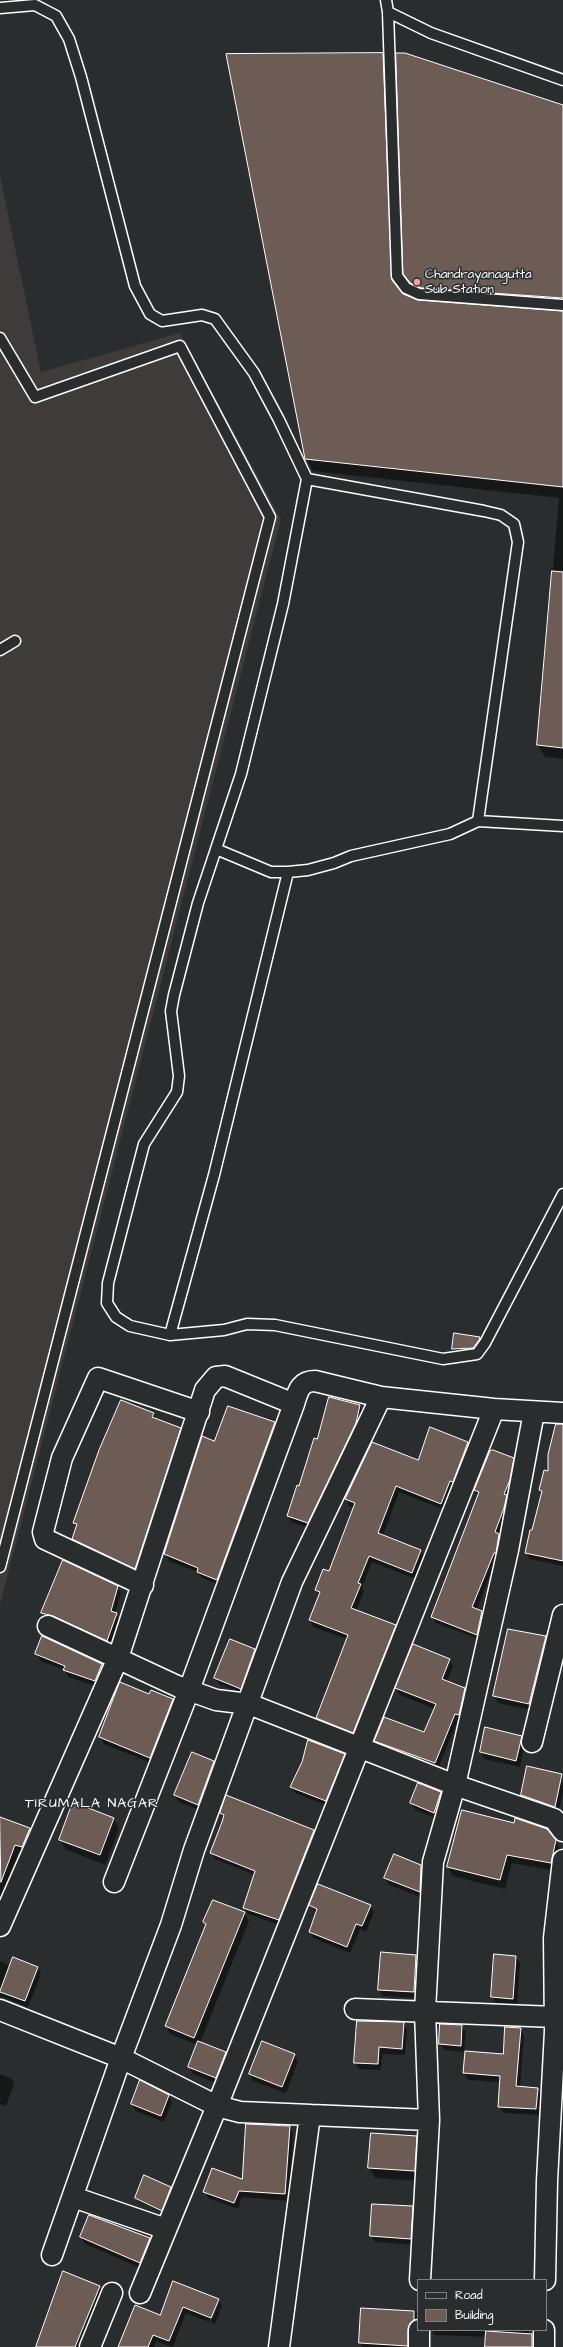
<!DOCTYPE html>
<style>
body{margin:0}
#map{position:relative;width:563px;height:2347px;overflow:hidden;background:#2a2d2e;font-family:"Architects Daughter",sans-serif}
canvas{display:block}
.legend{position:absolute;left:417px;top:2279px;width:130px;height:52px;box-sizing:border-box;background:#2a2d2e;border:1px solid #7f8182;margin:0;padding:5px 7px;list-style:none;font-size:12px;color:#fff}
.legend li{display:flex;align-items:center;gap:8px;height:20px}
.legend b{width:20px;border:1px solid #7f8182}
</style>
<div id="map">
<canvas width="563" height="2347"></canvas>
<ul class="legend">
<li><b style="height:5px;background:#2a2d2e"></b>Road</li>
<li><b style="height:11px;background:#6d5b56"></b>Building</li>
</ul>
</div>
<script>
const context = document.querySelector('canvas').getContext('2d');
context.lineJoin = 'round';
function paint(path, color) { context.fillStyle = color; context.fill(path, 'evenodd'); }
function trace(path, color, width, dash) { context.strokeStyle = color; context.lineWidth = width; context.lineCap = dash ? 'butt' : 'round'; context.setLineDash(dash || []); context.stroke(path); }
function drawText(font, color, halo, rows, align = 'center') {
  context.font = font + ' "Architects Daughter",sans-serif'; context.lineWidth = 3; context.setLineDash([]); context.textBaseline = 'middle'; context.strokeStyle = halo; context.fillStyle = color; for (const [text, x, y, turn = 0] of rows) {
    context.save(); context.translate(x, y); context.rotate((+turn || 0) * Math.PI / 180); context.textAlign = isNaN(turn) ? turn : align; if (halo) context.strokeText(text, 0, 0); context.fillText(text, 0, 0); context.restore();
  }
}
paint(new Path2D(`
 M0,176L41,372L180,333L281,519L0,1605Z`), '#3e3b3a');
paint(new Path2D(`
 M382,54L389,66L397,288L400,293L418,301L563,312V759L545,757L538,745L559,498L313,471L306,458Z
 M563,106V310L429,300L418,295L404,273Z
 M479,1338L481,1341L475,1351H454L453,1348Z
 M329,1398L360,1406L363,1413L312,1529L291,1522L288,1515L318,1440Z
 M153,1414L157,1420L180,1429L184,1435L139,1574L76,1545L73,1539L77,1528L74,1522Z
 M274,1423L278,1430L221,1586L202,1578L198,1572L169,1561L165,1554L215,1442Z
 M563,1425V1566L530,1559L526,1553L543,1494L540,1490L549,1473Z
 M431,1429L468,1443L471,1450L445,1510L399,1492L383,1536L421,1551L424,1557L416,1579L372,1562L362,1588L364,1591L356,1611L395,1626L399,1632L357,1738L321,1724L317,1718L347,1639L313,1627L310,1620L319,1595L316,1590L329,1572L354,1508L349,1506L346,1499L418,1461Z
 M513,1459L517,1465L507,1515L499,1536L502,1541L477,1610L482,1612L486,1618L481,1640L436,1623L432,1617L479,1497L475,1490Z
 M117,1587L121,1593L115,1613L120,1621L110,1646L46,1620L42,1613Z
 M545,1637L549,1644L533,1710L498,1703L494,1696Z
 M255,1650L258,1656L244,1694L219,1684L215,1678Z
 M36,1654L101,1665L105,1671L99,1687L68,1677L65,1670L40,1661Z
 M449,1659L453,1666L447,1682L464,1689L468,1695L462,1721L458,1719L438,1769L379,1747L376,1741L425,1733L435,1709L400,1695L396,1688Z
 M150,1695L172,1700L176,1706L154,1764L104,1744L100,1737Z
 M486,1729L521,1737L525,1743L520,1767L484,1759L481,1752Z
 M344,1755L348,1761L330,1807L295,1793L291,1787Z
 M214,1761L218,1768L202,1811L179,1802L175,1795Z
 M562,1775L563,1792L558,1813L525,1802L522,1795Z
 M418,1784L440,1793L444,1799L438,1819L415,1810L411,1803Z
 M227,1796L313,1831L317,1838L282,1926L248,1914L244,1907L255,1875L215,1859L211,1853L224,1819L221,1813Z
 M74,1804L114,1819L119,1829L105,1865L65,1849L60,1839Z
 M0,1818L30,1829L33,1836L26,1853L19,1851L0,1902Z
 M555,1840L560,1849L556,1871L512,1863L505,1889L453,1876L448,1867Z
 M421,1866L424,1872L423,1898L389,1885L385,1878Z
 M310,1905H370L374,1912L366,1932L360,1929L350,1953L313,1938L310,1932L317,1913Z
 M244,1913L249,1921L200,2043L225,2053L229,2059L219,2084L193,2074L189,2067L198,2045L170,2034L166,2026L207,1926L205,1922Z
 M416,1956L420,1962L418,1998L383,1996L379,1990Z
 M516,1957L520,1963L517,2005L496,2003L492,1997Z
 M0,1961L10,1966L38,1967L41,1974L28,2007L0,1996Z
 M403,2023L407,2030L405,2055L382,2054L381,2070L359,2069L355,2062Z
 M462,2026L466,2032L464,2052L444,2050L440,2044Z
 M520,2028L524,2035L520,2088L537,2089L541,2095L539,2115L503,2113L499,2106L501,2082L468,2080L464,2073L466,2053L504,2055Z
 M294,2054L298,2061L286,2093L253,2081L250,2074Z
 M0,2074L11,2078L14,2084L6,2106L0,2104Z
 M168,2096L172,2102L164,2122L136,2111L132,2104Z
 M289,2127L293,2133L289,2201L242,2197L238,2209L208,2198L205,2191L243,2180Z
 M416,2137L422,2146L420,2181L375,2178L369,2168Z
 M171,2188L172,2191L163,2213L138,2201L136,2198Z
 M412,2207L416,2214L414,2245L375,2242L371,2236Z
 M81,2237L149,2239L153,2245L143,2269L85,2244Z
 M174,2282L218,2300L222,2306L215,2324L211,2322L219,2303H216L209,2322L186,2313L173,2347L156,2341L154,2347H119L161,2316Z
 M99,2287L103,2293L82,2347H37Z
 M362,2309L418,2312V2327L412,2347H363L360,2343Z
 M432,2330H529L528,2347H486L487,2337L435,2335Z`), '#0007');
const building = new Path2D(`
 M383,53L392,280L403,294L418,300L563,311V487L305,459L226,54Z
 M396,53H405L563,105V298L421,288L410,283L403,274Z
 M552,571L563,572V748L537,745Z
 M454,1333L480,1337L479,1340L473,1348L452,1349Z
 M329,1397L360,1405L356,1423L308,1523L287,1516L297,1485L299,1486L314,1438L317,1439Z
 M121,1400L154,1413L152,1417L181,1428L135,1569L72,1539L77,1524L73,1523L99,1450Z
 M228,1406L275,1422L217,1580L197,1572L198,1568L164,1554L202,1436L214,1441Z
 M556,1424H563V1561L525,1553L530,1530H532L542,1491L539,1490L544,1470L548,1471V1455Z
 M430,1427L468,1442L453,1482L450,1481L441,1504L396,1486L378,1533L421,1550L412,1573L369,1556L358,1583L361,1584L351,1608L396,1625L353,1733L316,1718L348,1635L309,1620L320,1592L315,1590L323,1569L329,1571L355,1503L345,1499L372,1442L418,1460Z
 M493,1450L514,1458L510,1480L504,1494L507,1495L504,1508L495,1532L499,1534L496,1553H494L472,1607L482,1611L477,1635L431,1617L479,1492L474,1490L490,1451Z
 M63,1560L118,1586L111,1611L117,1613L107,1641L53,1616L41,1613Z
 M508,1629L546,1636L529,1704L493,1696Z
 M42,1636L102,1664L95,1681L63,1670L65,1666L35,1654Z
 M230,1639L255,1649L241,1689L214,1678Z
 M413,1644L450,1659L442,1679L465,1688L459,1715L455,1714L435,1763L374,1741L384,1717L424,1732L436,1704L395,1688Z
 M120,1682L149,1694L151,1690L173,1699L150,1758L99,1737Z
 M485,1727L522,1736L516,1761L480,1752Z
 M308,1740L345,1754L326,1801L290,1787L302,1762Z
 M192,1752L214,1761L198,1805L174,1795Z
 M527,1766L562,1774L555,1807L521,1795Z
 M418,1783L441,1792L434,1813L410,1803Z
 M226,1795L314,1830L279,1920L243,1908L255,1871L210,1853L222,1822L224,1815L220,1813Z
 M73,1802L114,1818L100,1855L59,1840Z
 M462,1810L514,1823L515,1818L547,1829L556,1840L551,1863L507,1855L500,1880L447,1867Z
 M0,1817L30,1828L22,1847L15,1845L1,1882Z
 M394,1854L421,1865L420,1892L384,1878Z
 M318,1884L371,1905L362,1926L356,1924L347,1947L309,1932L317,1909L309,1905Z
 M213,1900L245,1912L194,2038L165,2026L206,1924L203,1922Z
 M381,1952L416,1955L414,1992L378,1990Z
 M494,1954L516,1956L513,1999L491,1997Z
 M13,1957L38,1967L25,2001L0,1992Z
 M357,2021L404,2022L402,2049L379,2047L378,2064L354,2063Z
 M440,2024L462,2025L461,2046L439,2044Z
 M505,2027L521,2028L516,2086L538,2088L536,2109L498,2107L500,2076L463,2073L465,2051L503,2054Z
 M198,2041L226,2052L216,2078L188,2067Z
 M262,2041L295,2054L282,2087L249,2074Z
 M140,2080L169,2095L161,2116L131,2104Z
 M246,2124L290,2126L285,2194L239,2191L234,2203L203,2192L212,2168L242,2179Z
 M371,2133L417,2136L415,2171L368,2168Z
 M144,2175L171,2187L162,2211L135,2198Z
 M372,2204L413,2206L411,2239L370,2236Z
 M89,2215L150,2238L140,2263L80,2237Z
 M63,2271L100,2286L75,2347H36Z
 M173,2281L219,2299L211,2318L183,2307L169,2341L153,2335L148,2347H118L135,2305L160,2315Z
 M361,2308L414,2311V2320L408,2330V2346L359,2343Z
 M486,2331L532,2334V2347H485Z`);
paint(building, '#6d5b56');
trace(building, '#fff', 1);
const service = new Path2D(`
 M386,0L388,12L431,33L563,80
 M0,8L35,5L56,16L69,39L81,77L135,286L150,314L162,321L202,315L215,319L254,373L279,420L307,479L283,604L241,774L198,903L174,995L171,1011L179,1076L177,1092L144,1144L108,1283L107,1303L116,1317L130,1326L170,1335L224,1330L247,1324L275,1325L443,1359L477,1354L485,1343L563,1194
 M388,12L397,276L406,288L419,294L563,305
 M0,338L35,397L180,346L270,517L0,1567
 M307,479L484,511L501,515L514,524L518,542L478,821
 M0,650L15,641
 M216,849L271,872H288L308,870L334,863L351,856L450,834L478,821L563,826
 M170,1335L214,1175L288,872`);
const minor = new Path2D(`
 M143,1585L45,1539L43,1532L62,1458L98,1378L199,1412
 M48,1626L177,1686L216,1700L249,1704L455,1785L554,1819L563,1831
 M532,1742L563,1615
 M114,1882L189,1690L294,1404
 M0,1926L118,1658L205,1390L216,1377L225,1376L294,1404C298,1391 300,1381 315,1381L381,1397L494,1409L563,1413
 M355,2009L555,2017
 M0,2010L121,2058L217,2106L240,2112L429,2120
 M73,2197L166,2229
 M52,2255L121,2058L171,1925L194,1850L292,1582L381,1397
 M420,2280L429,2120L425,2011L433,1862L455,1785L508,1550L534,1412
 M545,2280L547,2181L555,2031L554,1938L563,1860
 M140,2293L217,2106L494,1409
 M419,2330V2347
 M90,2347L112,2293
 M279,2347L310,2115
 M544,2347V2330`);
trace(service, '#fff', 13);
trace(minor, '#fff', 23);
trace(service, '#2a2d2e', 10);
trace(minor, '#2a2d2e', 20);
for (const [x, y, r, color] of [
 [417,282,4,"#ff9aa2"]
]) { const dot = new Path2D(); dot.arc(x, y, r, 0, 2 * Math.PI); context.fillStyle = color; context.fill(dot); trace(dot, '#2a2d2e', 1.5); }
drawText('13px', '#fff', '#2a2d2e', [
 ["Chandrayanagutta",425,275],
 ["Sub Station",425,290]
], 'left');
context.letterSpacing = '1px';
drawText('14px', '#fff', '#2a2d2e', [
 ["TIRUMALA NAGAR",92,1804]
]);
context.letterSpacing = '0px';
</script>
